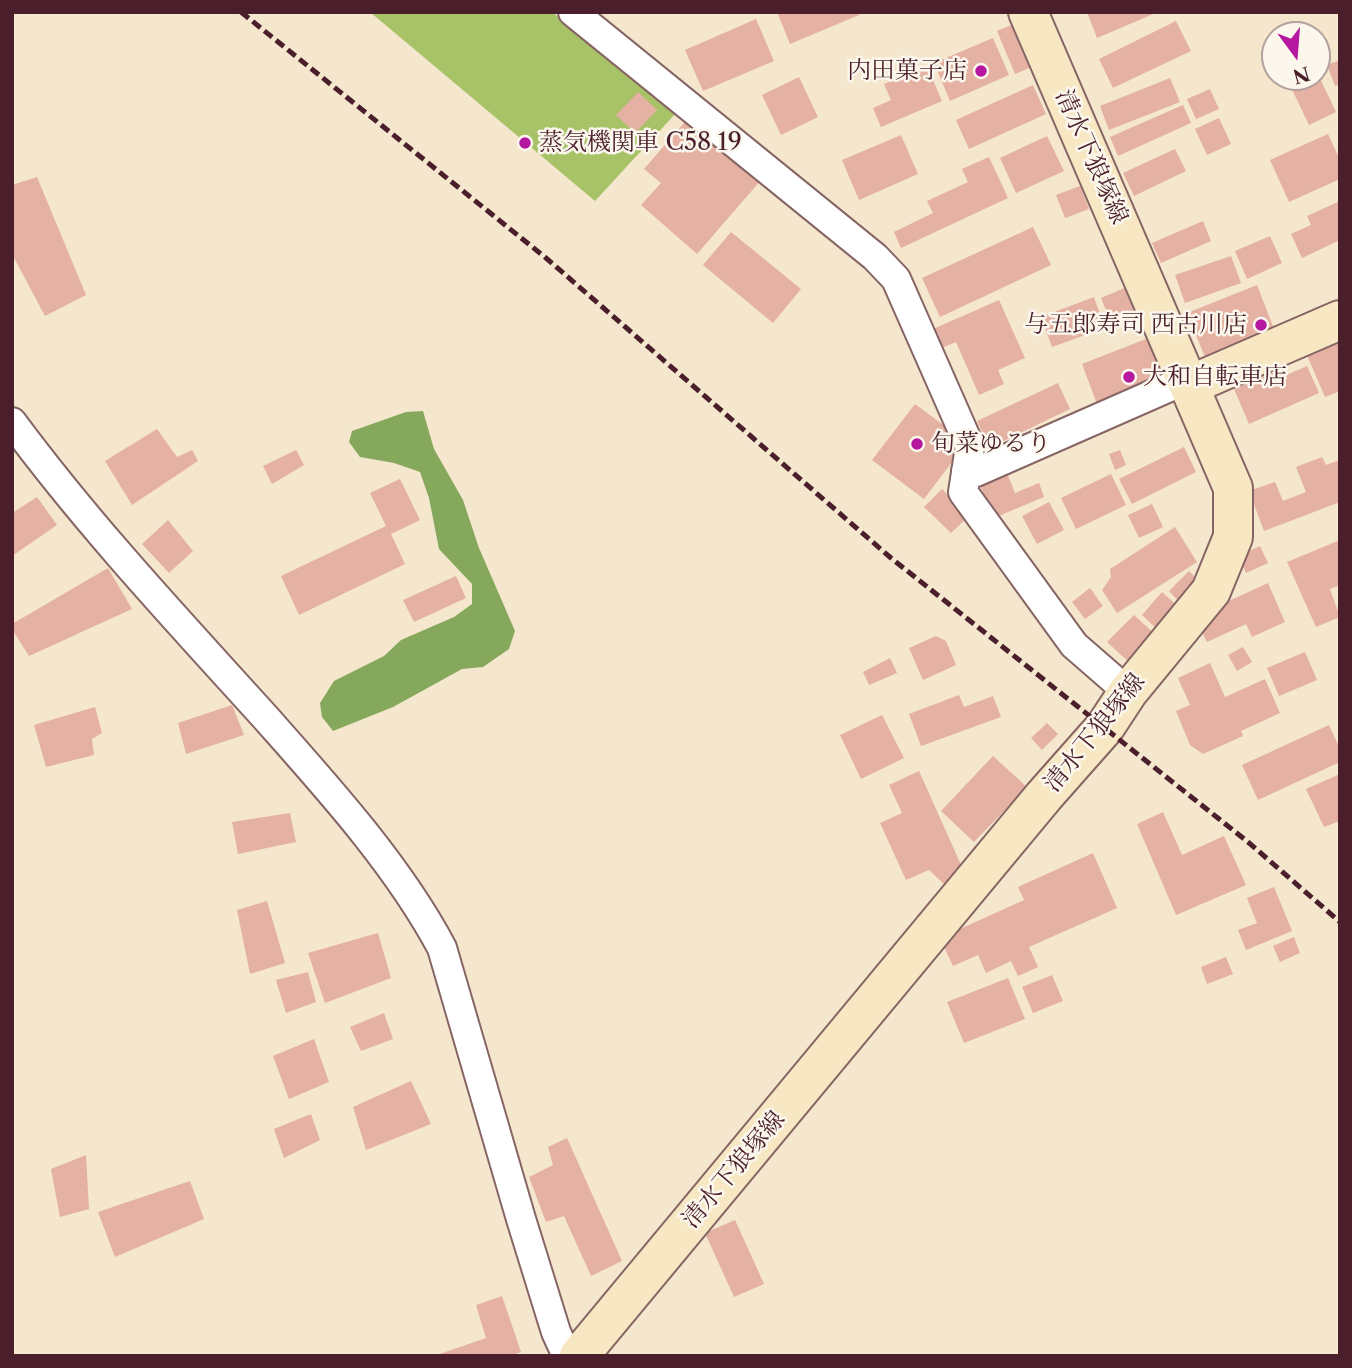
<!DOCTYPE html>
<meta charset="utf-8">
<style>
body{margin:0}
#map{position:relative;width:1352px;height:1368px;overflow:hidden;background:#f5e6ce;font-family:"Libre Caslon Text",serif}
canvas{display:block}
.frame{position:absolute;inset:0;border:14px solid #4a1f2b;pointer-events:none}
.north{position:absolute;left:1261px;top:21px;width:70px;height:70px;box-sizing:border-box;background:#fbf7ec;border:2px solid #b4a19f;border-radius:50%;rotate:164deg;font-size:19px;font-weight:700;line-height:28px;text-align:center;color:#4a1f2b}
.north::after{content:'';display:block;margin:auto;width:24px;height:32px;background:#b5179e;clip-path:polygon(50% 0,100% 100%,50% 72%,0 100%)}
</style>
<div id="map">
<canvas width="1352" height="1368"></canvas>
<div class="frame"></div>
<div class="north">N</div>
</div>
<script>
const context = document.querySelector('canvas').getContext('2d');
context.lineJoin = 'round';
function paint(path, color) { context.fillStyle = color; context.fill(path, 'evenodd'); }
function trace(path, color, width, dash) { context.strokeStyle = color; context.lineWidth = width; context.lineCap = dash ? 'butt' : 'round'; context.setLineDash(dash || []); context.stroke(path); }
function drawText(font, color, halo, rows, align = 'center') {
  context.font = font + ' "Libre Caslon Text","Noto Serif JP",serif'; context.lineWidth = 5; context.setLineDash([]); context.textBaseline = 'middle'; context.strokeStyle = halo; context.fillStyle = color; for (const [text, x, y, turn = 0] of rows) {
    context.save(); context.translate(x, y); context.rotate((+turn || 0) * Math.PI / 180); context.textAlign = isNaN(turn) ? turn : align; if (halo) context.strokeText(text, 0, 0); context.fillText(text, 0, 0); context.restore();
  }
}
paint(new Path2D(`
 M370,12H552L677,112L595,201Z`), '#a8c268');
paint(new Path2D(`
 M423,411L434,449L463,500L479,548L515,631L509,649L483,667L462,669L393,707L333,731L322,717L320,703L334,681L384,656L401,640L454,617L472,604V584L439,549L429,498L420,472L394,463L360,457L349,442L352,431L406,412Z`), '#86a85c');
paint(new Path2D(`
 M777,12H858L859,15L790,44Z
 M1087,12H1158L1097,38Z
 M756,19L774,61L703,91L685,50Z
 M1024,20L1041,63L1015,74L997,31Z
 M1176,21L1191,51L1113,88L1099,59Z
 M993,38L1009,75L950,101L934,63Z
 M1340,60V84L1335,86L1327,65Z
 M927,66L942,101L881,127L873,108L891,100L884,84Z
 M1317,72L1336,112L1309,125L1286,77H1317Z
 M799,77L818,117L781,135L762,95Z
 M1170,78L1180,102L1109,130L1100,106Z
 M1033,85L1046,114L969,149L956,120Z
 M1210,89L1219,109L1196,119L1187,99Z
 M638,92L657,110L635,133L616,115Z
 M1183,105L1191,123L1118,156L1110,137Z
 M690,116L762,179L697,254L641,205L661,183L644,169Z
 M1219,118L1231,144L1207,155L1195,129Z
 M1328,134L1340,160V179L1289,202L1270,160Z
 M901,135L918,174L859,200L842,160Z
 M1047,136L1064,171L1016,193L1000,158Z
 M1175,149L1186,171L1134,196L1123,173Z
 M989,157L1008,198L901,248L894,232L933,213L927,201L968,182L962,169Z
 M37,177L86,295L45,316L12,254V185Z
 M1080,186L1089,209L1065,218L1056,195Z
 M1340,201V240L1302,258L1291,234L1311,225L1307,216Z
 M1203,221L1211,241L1161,263L1152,243Z
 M1033,227L1051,265L940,317L922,278Z
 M731,232L801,289L773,323L703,265Z
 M1270,236L1282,263L1247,279L1235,251Z
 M1231,256L1241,283L1185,303L1175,275Z
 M1257,285L1274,329L1205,357L1187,313Z
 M1129,286L1141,315L1113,327L1101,298Z
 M1094,297L1105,328L1052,347L1041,317Z
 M999,300L1025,358L998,370L1004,384L979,395L956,342L939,349L931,330Z
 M1340,331V391L1325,397L1303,346Z
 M1151,337L1167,377L1097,404L1082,364Z
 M1307,366L1319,393L1249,424L1234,389L1272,372L1275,380Z
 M1058,383L1070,409L989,448L977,421Z
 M915,404L946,427L955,458L924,499L872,460Z
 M157,429L177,457L192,450L198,461L132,505L105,461Z
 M1184,447L1196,472L1132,504L1119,479Z
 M296,450L304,465L272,484L263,466Z
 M1120,450L1126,465L1115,470L1109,454Z
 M1322,457L1326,465L1340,460V502L1264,531L1249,491L1275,482L1283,501L1306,492L1296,467Z
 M1007,473L1015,493L1039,483L1044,497L994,518L980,485Z
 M1111,474L1126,505L1076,529L1061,498Z
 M400,479L420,520L391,534L405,564L299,615L281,576L386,526L370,493Z
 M942,489L969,516L951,533L924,507Z
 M37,497L57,525L12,556V513Z
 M1049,502L1064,530L1037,544L1022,516Z
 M1152,504L1163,527L1139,538L1128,515Z
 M168,520L193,551L169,573L142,544Z
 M1175,527L1197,562L1117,613L1102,590L1111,577L1110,569Z
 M1340,540V585L1330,589L1340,617L1316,627L1287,562Z
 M1260,546L1268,563L1246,573L1238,556Z
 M108,568L132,609L29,656L12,629V624Z
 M1189,571L1203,585L1182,605L1169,591Z
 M456,576L466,598L414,622L403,600Z
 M1268,583L1285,622L1252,637L1246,624L1207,642L1199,626L1209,610Z
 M1090,588L1103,606L1085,619L1072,602Z
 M1162,592L1181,609L1160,632L1142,615Z
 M1134,615L1157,636L1131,664L1107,642Z
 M936,636L946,641L956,665L923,680L909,648Z
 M1243,647L1252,662L1237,671L1228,655Z
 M1305,652L1317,680L1279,696L1267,668Z
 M890,658L897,673L869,685L863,672Z
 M1210,663L1225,697L1265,679L1280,713L1241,731L1243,736L1203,754L1190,745L1176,711L1190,705L1178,678Z
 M959,695L964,707L993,696L1001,717L921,746L909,714Z
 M232,705L244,735L186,754L178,723Z
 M95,707L102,733L92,739L94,755L46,767L34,725Z
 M882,715L904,758L861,779L840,735Z
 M1047,723L1058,734L1042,750L1031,738Z
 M1329,725L1340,749V762L1258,800L1242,765Z
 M993,756L1027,787L974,842L941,811Z
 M919,771L962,867L945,885L929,870L906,880L880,823L902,813L889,785Z
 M1340,774V821L1324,827L1306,789Z
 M1163,812L1182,855L1224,836L1246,885L1176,915L1137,824Z
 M290,813L296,842L238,854L232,822Z
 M1093,853L1117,908L1029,947L1038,967L1018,976L1011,961L986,973L978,955L953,966L940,938L1024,900L1018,887Z
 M1274,887L1292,931L1246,950L1238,930L1257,923L1247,898Z
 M267,901L285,963L250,974L237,910Z
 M378,933L391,978L325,1003L308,953Z
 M1294,937L1300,953L1280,962L1273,946Z
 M1226,957L1233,974L1207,984L1201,967Z
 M308,972L316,1002L286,1013L276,980Z
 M1052,975L1063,1001L1033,1013L1022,987Z
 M1008,978L1025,1019L964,1043L947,1002Z
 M384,1013L393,1039L361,1051L350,1027Z
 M314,1039L329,1082L289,1099L273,1056Z
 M411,1081L431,1124L366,1150L353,1107Z
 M311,1114L320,1140L284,1158L274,1129Z
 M567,1138L622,1261L591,1276L564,1216L546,1222L529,1177L553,1165L548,1147Z
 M86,1155L89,1209L60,1217L51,1169Z
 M190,1181L204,1219L115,1257L98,1212Z
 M735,1220L764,1284L734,1297L705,1233Z
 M502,1296L521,1352L510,1356H434L486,1338L476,1305Z`), '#e4b1a2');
const street = new Path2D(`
 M573,12L875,257L896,279L970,447L963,492L1074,645L1128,692
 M12,422C89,526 178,621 265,717C327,787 398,865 442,948L521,1219L556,1332L567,1356
 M966,471L976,472L1174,385H1190`);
const secondary = new Path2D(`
 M1190,385L1340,320
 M579,1356L1044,796L1105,727L1128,692L1211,591L1233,537V488L1028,12`);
trace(street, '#866564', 32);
trace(secondary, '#866564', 42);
trace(street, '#fff', 28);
trace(secondary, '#f7e8c3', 38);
trace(new Path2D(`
 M241,12L546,258L891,558L1248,842L1340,922`), '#4a1f2b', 5, [10, 5]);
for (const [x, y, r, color] of [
 [981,71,7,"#b5179e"],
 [525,143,7,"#b5179e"],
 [1261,325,7,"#b5179e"],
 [1129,377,7,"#b5179e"],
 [917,444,7,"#b5179e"]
]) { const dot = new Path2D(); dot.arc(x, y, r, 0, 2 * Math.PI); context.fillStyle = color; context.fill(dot); trace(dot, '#fbf7ec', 2.5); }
drawText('24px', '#4a1f2b', '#fbf7ec', [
 ["内田菓子店",967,71,"right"],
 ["蒸気機関車 C58 19",539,143],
 ["与五郎寿司 西古川店",1247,325,"right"],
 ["大和自転車店",1143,377],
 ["旬菜ゆるり",931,444]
], 'left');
drawText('24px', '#4a1f2b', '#fbf7ec', [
 ["清水下狼塚線",1091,157,66],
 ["清水下狼塚線",1095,733,-51],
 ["清水下狼塚線",734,1170,-50]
]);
</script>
